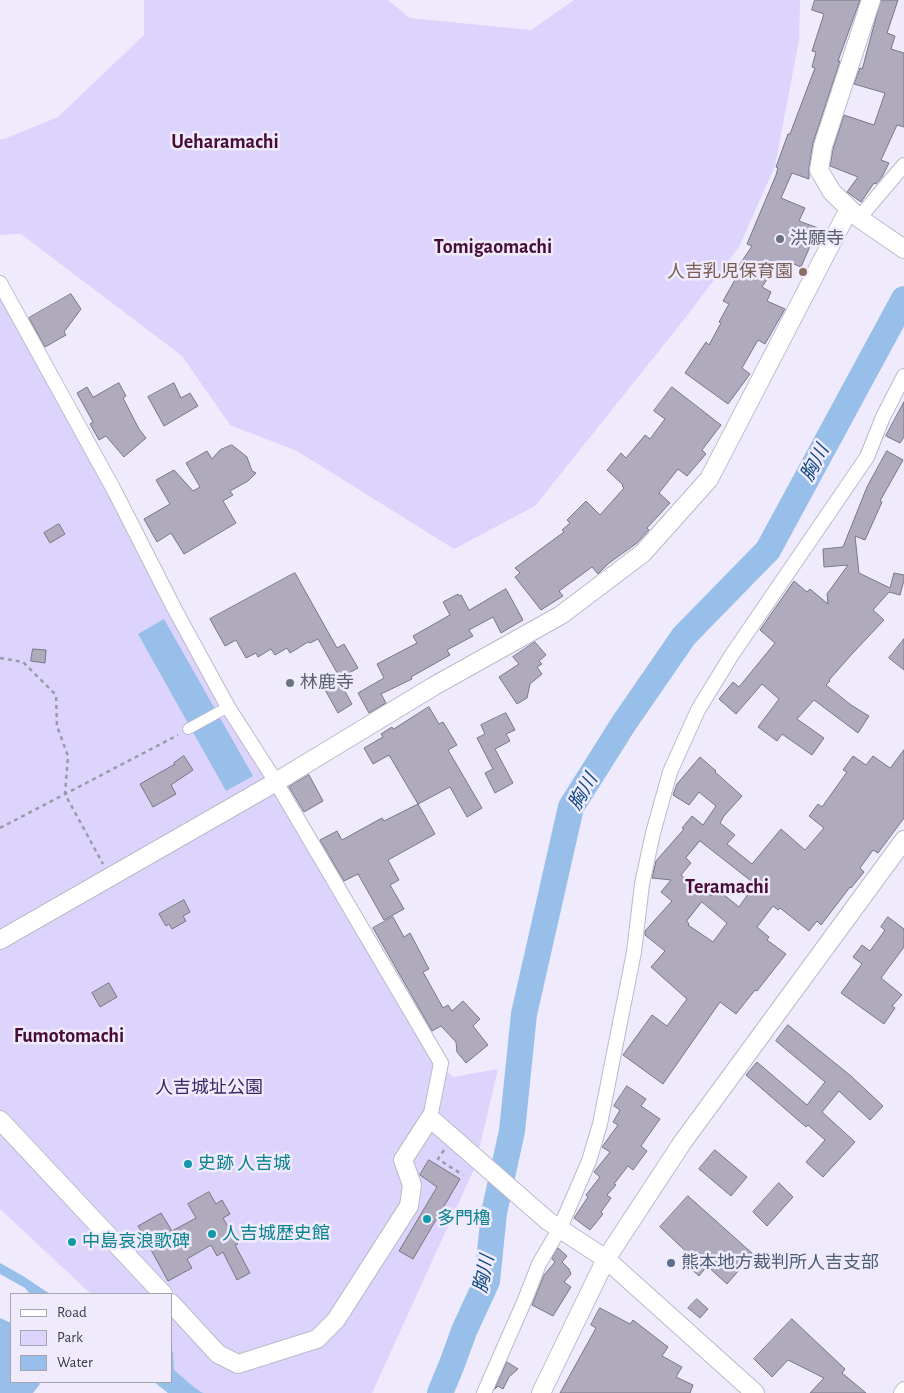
<!DOCTYPE html>
<meta charset="utf-8">
<style>
body{margin:0}
#map{position:relative;width:904px;height:1393px;overflow:hidden;background:#efebfd;font-family:"Alegreya Sans",sans-serif}
canvas{display:block}
.legend{position:absolute;left:10px;top:1293px;width:162px;height:90px;box-sizing:border-box;background:#efebfd;border:1px solid #a7a4b2;margin:0;padding:6px 9px;list-style:none;font-size:15px;color:#3b3a41}
.legend li{display:flex;align-items:center;gap:10px;height:25px}
.legend b{width:25px;border:1px solid #a7a4b2}
</style>
<div id="map">
<canvas width="904" height="1393"></canvas>
<ul class="legend">
<li><b style="height:6px;background:#fff"></b>Road</li>
<li><b style="height:14px;background:#ddd4fd"></b>Park</li>
<li><b style="height:14px;background:#97bfea"></b>Water</li>
</ul>
</div>
<script>
const context = document.querySelector('canvas').getContext('2d');
context.lineJoin = 'round';
function paint(path, color) { context.fillStyle = color; context.fill(path, 'evenodd'); }
function trace(path, color, width, dash) { context.strokeStyle = color; context.lineWidth = width; context.lineCap = dash ? 'butt' : 'round'; context.setLineDash(dash || []); context.stroke(path); }
function drawText(font, color, halo, rows, align = 'center') {
  context.font = font + ' "Alegreya Sans","Noto Sans JP",sans-serif'; context.lineWidth = 5; context.setLineDash([]); context.textBaseline = 'middle'; context.strokeStyle = halo; context.fillStyle = color; for (const [text, x, y, turn = 0] of rows) {
    context.save(); context.translate(x, y); context.rotate((+turn || 0) * Math.PI / 180); context.textAlign = isNaN(turn) ? turn : align; if (halo) context.strokeText(text, 0, 0); context.fillText(text, 0, 0); context.restore();
  }
}
paint(new Path2D(`
 M144,0H388L410,18L531,30L574,0H800L799,40L775,166L739,247L686,317L535,506L454,549L297,451L230,425L182,356L21,234L0,235V139H4L58,117L144,35Z
 M0,294L437,1062L453,1077L498,1069L475,1167L372,1393H198L171,1368V1294H91L0,1209Z`), '#ddd4fd');
paint(new Path2D(`
 M164,619L253,776L226,791L138,634Z
 M0,1263L23,1276L50,1294H30L25,1288L0,1274Z
 M0,1318L11,1323V1382H38L40,1384L33,1393H0Z
 M171,1350L173,1352L174,1370L195,1388L203,1393H168L154,1382H171Z`), '#97bfea');
trace(new Path2D(`
 M440,1393L452,1364L464,1331L487,1281L494,1213L512,1131L524,1014L571,807L624,723L684,636L768,550L904,299`), '#97bfea', 26);
const building = new Path2D(`
 M815,0H860L838,61H840L813,143L809,168V179L792,173L781,198L805,208L799,221L818,228L801,267L789,262L788,265L779,261L762,287L771,292L767,301L785,309L765,344L758,340L742,368L750,374L728,404L685,373L706,342L709,345L721,323L719,322L729,304L723,301L741,269L738,267L752,246L747,244L776,175L778,168L776,167L788,134H790L815,68L812,67L816,52L812,51L824,14L812,10Z
 M881,0H898L887,33L895,36L891,49L904,53V127L897,125L881,160L889,163L882,177L876,184L874,183L861,202L847,192L858,177L830,166L833,149L844,115L874,125L885,93L854,84L860,68L862,69Z
 M71,294L81,309L64,332L66,335L45,347L29,318Z
 M119,383L126,396L123,398L139,429L146,438L124,457L106,436L99,440L90,424L93,422L77,393L87,387L93,397Z
 M174,383L181,398L190,393L198,406L164,426L148,397Z
 M672,387L721,425L702,450L706,454L687,476L678,469L659,493L670,503L647,528L649,530L637,543L609,563L598,574L592,567L559,591L563,596L541,610L515,577L520,573L515,568L564,532L562,530L570,523L567,520L586,501L600,515L624,488L622,486L623,485L607,470L621,453L626,458L645,435L650,439L665,419L654,411Z
 M904,402V437L900,443L886,436Z
 M232,445L247,457L252,471L256,473L248,481L230,491L233,495L223,501L236,523L184,554L171,533L157,542L144,519L170,504L156,480L174,470L193,491L200,487L186,463L207,451L212,459L220,450Z
 M887,451L903,460L880,501L882,502L865,540L855,536L859,573L890,588L894,573L904,575V580L900,595L889,592L873,610L884,620L852,654L829,680L830,681L826,685L851,705L869,716L858,733L814,700L797,719L824,738L812,755L782,734L777,741L758,727L779,699L762,684L736,714L719,699L733,682L739,687L775,643L760,630L794,581L807,592L810,589L828,604L827,594L848,565L824,567L823,549L843,547L867,487Z
 M59,524L65,534L50,543L44,533Z
 M295,573L337,648L344,644L358,668L340,678L318,639L310,643L308,642L290,653L287,648L275,655L271,649L258,657L256,653L246,658L236,640L225,646L210,619Z
 M506,589L523,620L501,633L493,617L469,630L473,636L447,650L450,655L411,677L412,679L381,694L386,703L369,713L358,693L384,678L377,664L417,643L413,636L450,615L443,602L458,594L459,596L461,595L469,610Z
 M904,639V670L889,658Z
 M535,642L546,655L539,661L542,664L537,667L542,674L530,684L527,698L517,704L499,677L519,664L513,657Z
 M33,649L46,650L45,663L31,661Z
 M338,679L352,704L338,713L324,688Z
 M429,707L439,724L443,722L457,745L448,750L482,808L467,817L450,787L418,804L435,834L388,860L399,880L390,885L404,909L384,920L358,874L344,881L320,840L337,831L342,840L382,818L384,821L418,804L389,755L373,764L364,748L383,737L381,734L392,727L393,729Z
 M506,713L515,730L506,734L510,741L495,749L513,783L495,793L485,773L493,769L477,738L485,734L481,725Z
 M904,750V818L878,853L873,850L860,868L864,872L851,888L850,887L821,925L817,921L809,931L780,908L778,910L773,906L757,927L769,937L767,940L786,954L757,991L755,990L736,1014L720,1002L663,1084L623,1055L652,1015L667,1026L687,999L651,967L665,951L645,935V931L672,901L661,892L671,880L652,878L656,861L684,829L682,828L692,816L703,825L716,806L699,792L689,805L673,795L677,784L700,757L716,771L715,772L742,796L724,816L720,823L735,835L727,844L752,864L781,829L805,850L824,828L809,816L818,804L822,807L847,772L843,770L853,756L866,765L873,756L890,768ZM700,841L755,884L739,907L717,889L712,896L705,890L702,893L681,875L691,863L686,858ZM702,902L727,923L713,942L688,925L689,924L687,921Z
 M184,756L193,770L171,785L176,794L153,807L140,784L175,764L174,763Z
 M309,775L323,801L304,812L289,787Z
 M184,900L190,912L183,916L186,921L172,929L169,924L166,926L159,914Z
 M393,917L404,937L410,933L429,969L423,972L443,1008L448,1005L452,1011L463,1001L480,1019L473,1026L488,1045L466,1063L457,1052L456,1042L441,1026L432,1031L373,928Z
 M888,917L904,929V947L881,978L902,995L892,1006L895,1008L884,1024L841,993L862,964L853,957L862,945L870,951L885,930L881,927Z
 M109,983L117,997L100,1007L92,993Z
 M788,1025L851,1076L883,1106L870,1120L839,1091L822,1112L855,1142L823,1177L806,1162L825,1140L808,1125L806,1127L746,1075L757,1062L807,1105L825,1082L776,1041Z
 M627,1086L646,1099L641,1106L660,1119L641,1146L647,1151L633,1170L628,1166L614,1184L616,1185L607,1195L611,1198L601,1212L603,1214L590,1230L574,1218L588,1197L586,1195L600,1177L594,1172L610,1152L602,1147L618,1125L613,1122L620,1110L614,1106Z
 M715,1150L747,1177L731,1196L699,1169Z
 M429,1160L460,1179L413,1259L399,1251L437,1187L420,1175Z
 M779,1183L793,1197L767,1226L753,1212Z
 M209,1192L216,1204L222,1200L230,1214L223,1218L238,1244L235,1245L250,1273L237,1280L223,1252L217,1256L211,1245L187,1259L192,1268L168,1281L138,1226L161,1213L172,1231L196,1218L188,1204Z
 M688,1196L753,1254L727,1284L707,1266L699,1276L687,1265L693,1258L660,1227Z
 M558,1248L567,1256L562,1262L569,1269L571,1274L564,1282L571,1287L553,1316L532,1305L544,1275L555,1262L552,1259Z
 M697,1299L708,1309L700,1318L688,1308Z
 M600,1308L630,1324L633,1320L668,1347L662,1356L682,1367L676,1377L693,1385L690,1393H560L596,1328L591,1325Z
 M792,1319L845,1369L842,1373L866,1393H810L824,1378L788,1360L772,1377L754,1359Z
 M507,1362L518,1369L509,1377L503,1389L498,1386L495,1389Z`);
paint(building, '#afabbc');
trace(building, '#797685', 1);
const pedestrian = new Path2D(`
 M188,729L228,707`);
const minor = new Path2D(`
 M859,218L904,165
 M0,283L114,490L174,608L228,707L276,782L441,1063L430,1118
 M484,1393L524,1302L539,1264L560,1228L589,1161L600,1124L634,952L642,884L653,833L670,772L698,710L731,656L867,457L883,417L904,376
 M901,1393L904,1389`);
const tertiary = new Path2D(`
 M871,0L823,146L819,170L832,192L859,218L904,249
 M0,940L276,782L434,686L561,615L643,553L709,479L849,209
 M0,1120L163,1294
 M171,1303L218,1354L238,1364L317,1339L336,1320L409,1206L412,1185L403,1160L430,1118L548,1221L606,1259L755,1393
 M541,1393L606,1259L682,1143L904,840`);
trace(pedestrian, '#bcb9ca', 12);
trace(minor, '#bcb9ca', 16);
trace(tertiary, '#bcb9ca', 20);
trace(new Path2D(`
 M0,658L23,662L56,695L57,726L68,756L65,794L103,864
 M0,828L178,735
 M444,1150L438,1159L463,1175`), '#9c9aa7', 2.5, [4, 4]);
trace(pedestrian, '#fff', 10);
trace(minor, '#fff', 14);
trace(tertiary, '#fff', 18);
for (const [x, y, r, color] of [
 [780,239,5,"#6b7280"],
 [803,272,5,"#8d6e63"],
 [290,683,5,"#6b7280"],
 [188,1164,5,"#0f9aa8"],
 [427,1219,5,"#0f9aa8"],
 [212,1234,5,"#0f9aa8"],
 [72,1242,5,"#0f9aa8"],
 [671,1263,5,"#5c6f8a"]
]) { const dot = new Path2D(); dot.arc(x, y, r, 0, 2 * Math.PI); context.fillStyle = color; context.fill(dot); trace(dot, '#efebfd', 2); }
drawText('18px', '#5b616d', '#efebfd', [
 ["洪願寺",790,239],
 ["林鹿寺",300,683]
], 'left');
drawText('18px', '#785e54', '#efebfd', [
 ["人吉乳児保育園",793,272]
], 'right');
drawText('18px', '#3b2765', '#efebfd', [
 ["人吉城址公園",209,1088]
]);
drawText('18px', '#0d838f', '#efebfd', [
 ["史跡 人吉城",198,1164],
 ["多門櫓",437,1219],
 ["人吉城歴史館",222,1234],
 ["中島哀浪歌碑",82,1242]
], 'left');
drawText('18px', '#4e5e75', '#efebfd', [
 ["熊本地方裁判所人吉支部",681,1263]
], 'left');
drawText('italic 19px', '#124b80', '#efebfd', [
 ["胸川",815,463,-62],
 ["胸川",583,792,-60],
 ["胸川",484,1274,-78]
]);
drawText('bold 20px', '#480d36', '#efebfd', [
 ["Ueharamachi",225,142],
 ["Tomigaomachi",493,247],
 ["Teramachi",727,887],
 ["Fumotomachi",69,1036]
]);
</script>
